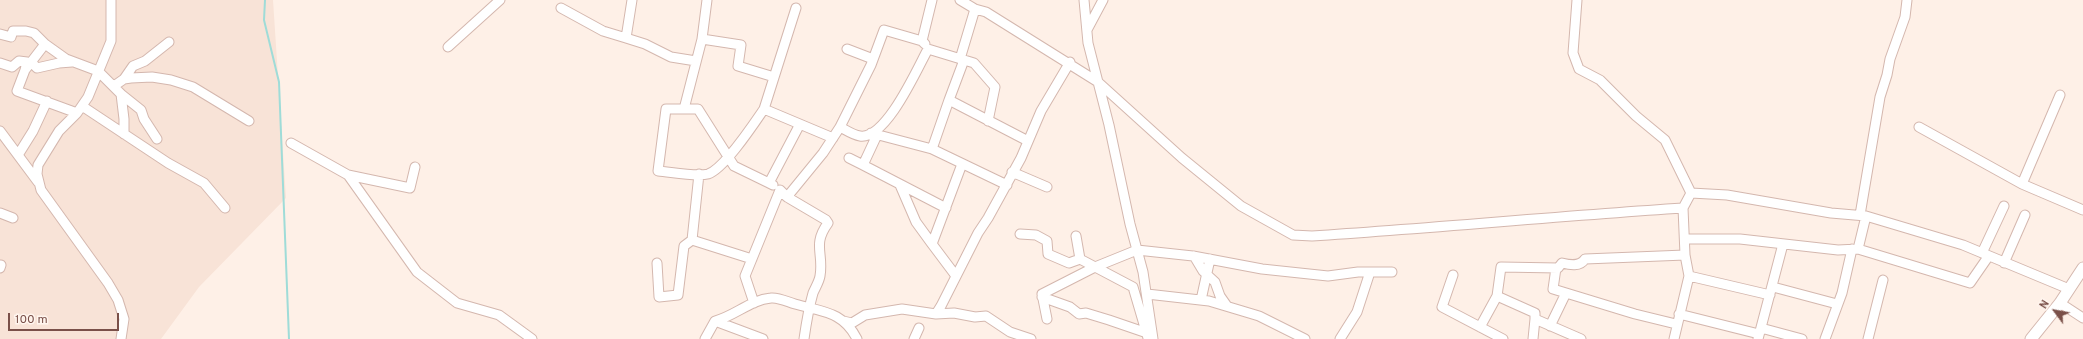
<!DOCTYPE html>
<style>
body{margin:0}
#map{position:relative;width:2083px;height:339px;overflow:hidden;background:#fef0e7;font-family:Overpass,sans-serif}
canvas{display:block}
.north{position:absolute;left:2035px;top:291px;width:40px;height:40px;-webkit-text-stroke:3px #fff5ee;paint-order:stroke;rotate:302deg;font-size:11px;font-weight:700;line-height:16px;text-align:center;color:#7a5049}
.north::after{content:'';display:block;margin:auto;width:14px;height:18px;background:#7a5049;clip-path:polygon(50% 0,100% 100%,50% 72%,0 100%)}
.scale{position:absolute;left:8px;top:313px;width:111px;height:18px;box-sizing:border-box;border:2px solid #7a5049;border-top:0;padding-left:5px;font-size:12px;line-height:14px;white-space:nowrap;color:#7a5049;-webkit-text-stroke:3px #fff5ee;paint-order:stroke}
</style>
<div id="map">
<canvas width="2083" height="339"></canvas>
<div class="north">N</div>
<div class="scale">100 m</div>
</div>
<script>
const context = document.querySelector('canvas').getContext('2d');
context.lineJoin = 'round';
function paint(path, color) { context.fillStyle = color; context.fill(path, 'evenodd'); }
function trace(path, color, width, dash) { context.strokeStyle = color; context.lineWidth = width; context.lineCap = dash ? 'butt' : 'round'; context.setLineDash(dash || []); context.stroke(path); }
paint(new Path2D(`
 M0,0H273L286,198L199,287L161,339H0Z`), '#f8e3d7');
trace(new Path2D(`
 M265,0L264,20L279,82L289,339`), '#9fdcd8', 2);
const minor = new Path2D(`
 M111,0V41L88,97L77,113L59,131L38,165L37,174L41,190L108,283L118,300L124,319L121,339
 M632,0L626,38L645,44L671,57L696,61
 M960,0L975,9
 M1084,0L1088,43L1109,125L1130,224L1143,272L1153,339
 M1577,0L1573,53L1579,69L1600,80L1636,116L1665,140L1691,193L1727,195L1831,213L1866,216L1963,245L2069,289
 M561,8L603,31L626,38
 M796,8L764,109L833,138
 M1087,30L1103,0
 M0,34L11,37L13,31H26L34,33L45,44L66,59L98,71L121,94L124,119V134
 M702,39L707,0
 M45,44L25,70L17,91L77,113
 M925,44L922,41L932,0
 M448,47L500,0
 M847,49L873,59
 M960,59L975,9L986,12L1098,82L1182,158L1241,206L1293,235L1312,236C1436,228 1559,216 1683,208
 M964,60L949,100L1028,141
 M31,62L37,68L59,63L72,62
 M0,63L12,67L19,61L27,62L25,70
 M124,79L133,66L145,61L169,42
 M114,86L124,79L131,78L152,77L171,80L193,87L249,121
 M121,94L141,110L144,119L157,139
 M949,100L932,149L1007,185
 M82,106L168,163L204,183L225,208
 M684,109L702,39L741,45L738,66L774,77
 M764,109C753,125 724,169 708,174C696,177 671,172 658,171L666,109H698L734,166L769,183
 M840,127L871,65L884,30L922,41
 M1919,127L2022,184L2083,210
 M0,131L38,182
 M871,133L932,149
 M877,135L863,165L946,208
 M291,143L348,175L410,188L415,167
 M18,155L33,131L47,101
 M849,158L863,165
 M1012,172L1047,187
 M699,174L692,240L752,259
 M348,175L417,272L457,303L499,315L532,339
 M2022,184L2060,95
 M773,185L769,183L800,124
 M900,185L916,222L932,244L962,164
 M787,197L826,220L828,223C812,245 824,253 820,276C819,282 815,288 813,293C809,307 806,325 804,339
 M0,213L13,218
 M1860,215L1880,97L1887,75L1890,59L1905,17L1907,0
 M1020,234L1036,235L1047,241L1048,254L1069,263L1080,259L1133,287L1148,338
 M1076,236L1080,259
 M1685,239H1740L1838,250L1858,249L1970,283L1988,257
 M932,244L956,276
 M1858,249L1866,216
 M1982,253L2004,206
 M1194,256L1203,271L1215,282L1220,296L1227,306
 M657,263L659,297L678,295L684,246L692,240
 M2004,263L2025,215
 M0,268L1,265
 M1556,268L1553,289L1635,314L1676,324
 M1453,275L1442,307L1503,339
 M1689,276L1770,295
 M1773,287L1837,304
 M1147,294L1209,301L1259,316L1305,339
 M1042,297L1070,307L1079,314L1086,313L1109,320L1147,333
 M1201,300L1210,259
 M754,303L745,276L780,190L787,197L823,153L840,127C846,130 853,135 860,136C886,140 917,69 928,49L974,63L995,87L988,121
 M2060,303L2083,318
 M936,314L941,306L978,233L988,218L1021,158L1041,111L1070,62
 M1679,314L1759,334
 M1047,319L1042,294L1095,267L1137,250L1193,256L1262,269L1328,276L1358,272H1392
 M715,321L763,339
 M843,321L852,323L865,315L902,309L936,314L954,313L975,317L986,316L1010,332L1031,339
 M1550,326L1566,293
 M1480,327L1497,296
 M1761,328L1802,339
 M705,339L715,321C735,316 750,300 771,298C778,297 788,302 795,304C822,312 843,311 857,339
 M914,339L919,328
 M1340,339L1357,312L1370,272
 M1533,339L1535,319
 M1581,339L1535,319V313L1497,296L1501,267L1558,268L1562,263C1570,265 1580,267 1585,259L1685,255
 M1674,339L1689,276L1685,255L1683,208L1691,193
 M1758,339L1783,244
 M1825,339L1842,293L1852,249
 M1868,339L1883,280`);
const tertiary = new Path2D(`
 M2031,339L2060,303L2083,268`);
trace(minor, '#d4b7ae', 11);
trace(tertiary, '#d4b7ae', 13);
trace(minor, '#fff', 9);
trace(tertiary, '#fff', 11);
</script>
